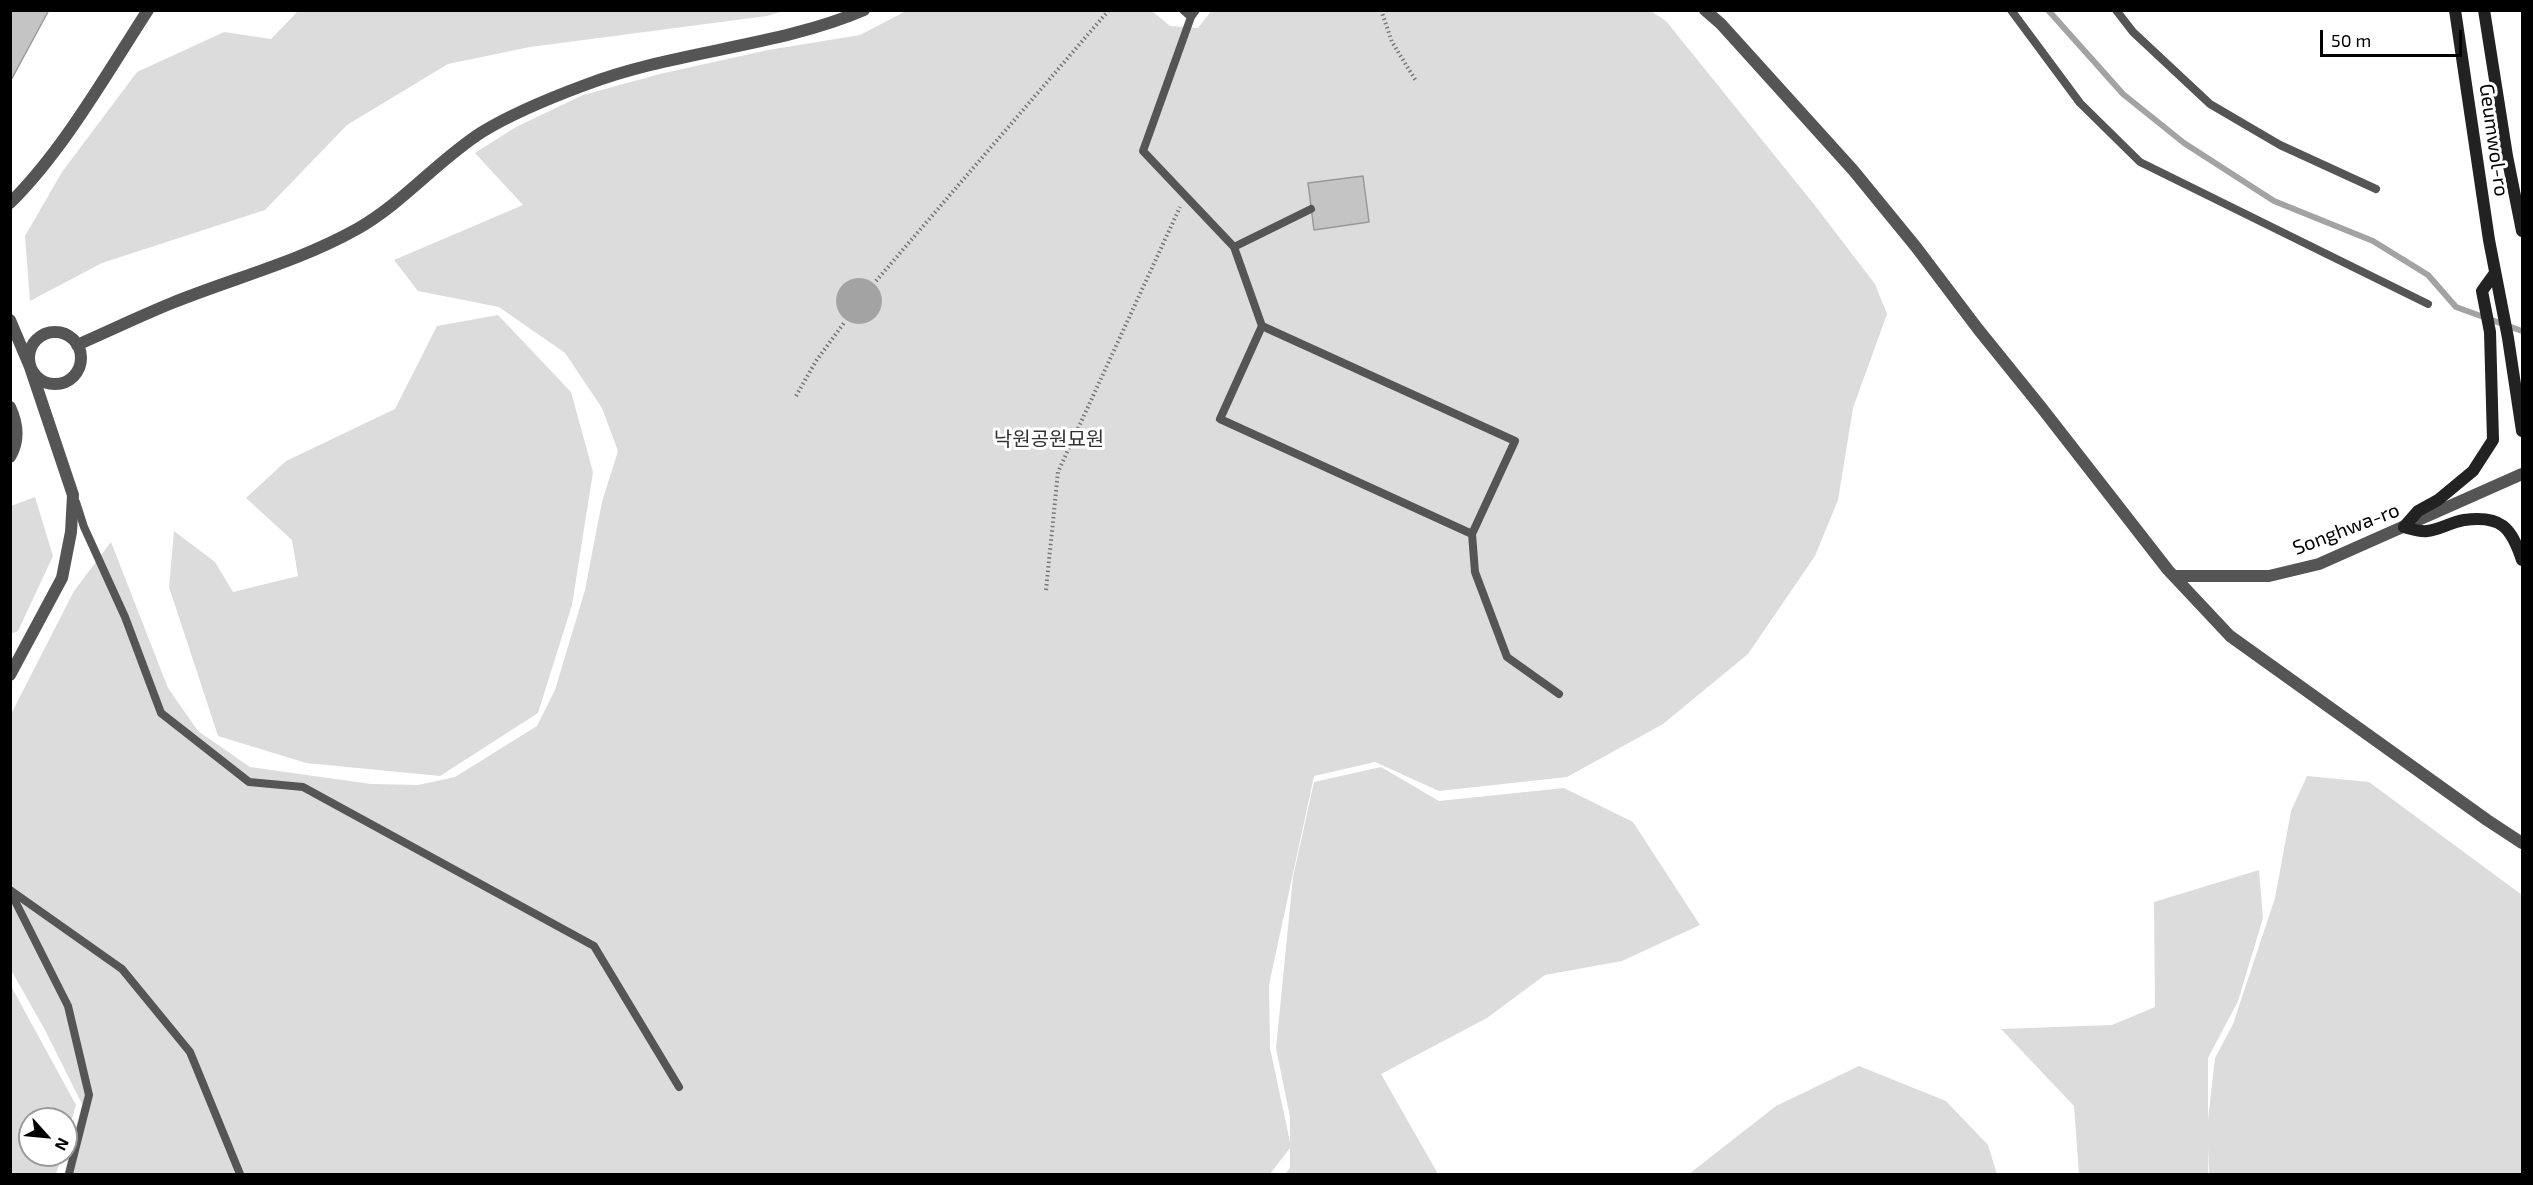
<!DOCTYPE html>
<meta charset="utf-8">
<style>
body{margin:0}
#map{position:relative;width:2533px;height:1185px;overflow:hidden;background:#fff;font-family:"Exo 2",sans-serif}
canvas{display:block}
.frame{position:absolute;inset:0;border:12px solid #000;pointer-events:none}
.north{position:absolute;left:18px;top:1107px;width:60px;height:60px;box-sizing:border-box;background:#fff;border:2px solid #999;border-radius:50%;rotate:117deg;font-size:16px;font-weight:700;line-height:24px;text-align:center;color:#000}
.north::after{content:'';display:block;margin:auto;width:21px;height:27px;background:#000;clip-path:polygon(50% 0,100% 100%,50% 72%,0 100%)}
.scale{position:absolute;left:2320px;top:30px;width:142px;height:27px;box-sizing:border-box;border:3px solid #000;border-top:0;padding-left:8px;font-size:18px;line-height:21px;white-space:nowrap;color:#000;-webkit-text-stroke:4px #fff;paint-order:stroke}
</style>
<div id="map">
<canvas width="2533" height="1185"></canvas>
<div class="frame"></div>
<div class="north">N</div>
<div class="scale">50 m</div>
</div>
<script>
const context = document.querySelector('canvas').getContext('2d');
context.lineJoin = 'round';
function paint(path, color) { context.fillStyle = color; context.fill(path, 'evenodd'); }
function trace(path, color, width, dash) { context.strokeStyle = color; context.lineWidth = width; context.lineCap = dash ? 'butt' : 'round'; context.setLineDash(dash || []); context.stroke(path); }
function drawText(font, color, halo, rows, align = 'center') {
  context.font = font + ' "Exo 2","Noto Sans KR",sans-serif'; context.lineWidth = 6; context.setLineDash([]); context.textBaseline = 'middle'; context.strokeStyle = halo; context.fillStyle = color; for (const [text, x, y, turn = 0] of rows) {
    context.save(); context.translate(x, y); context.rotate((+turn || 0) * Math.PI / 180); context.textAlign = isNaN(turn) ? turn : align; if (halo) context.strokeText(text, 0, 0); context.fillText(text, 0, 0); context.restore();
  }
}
paint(new Path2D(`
 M299,10H784V11L767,16L530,47L448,64L347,125L265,210L102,263L30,301L25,236L62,172L137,72L224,32L271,39Z
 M1212,10L1651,11L1666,21L1813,203L1875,284L1887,314L1853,408L1838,500L1815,556L1748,654L1663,724L1567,777L1439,791L1375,762L1314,776L1269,985L1270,1048L1290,1142V1117L1276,1048L1293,877L1314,782L1381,767L1439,801L1564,788L1633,822L1700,925L1622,961L1545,975L1487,1018L1381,1074L1438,1174H1285L1290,1168V1148L1270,1174H64L82,1104L45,1030L11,970L10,716L74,591L111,542L168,688L198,731L250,767L371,784L418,785L455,777L537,726L555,690L585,590L602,502L618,451L602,408L565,353L499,307L418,291L394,260L523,205L475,153L516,127L583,95L660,74L768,50L860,35L906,11H1152L1170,26L1198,28Z
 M498,315L571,392L593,472L572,605L538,713L440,776L306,763L218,736L169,587L174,531L215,562L233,592L298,576L292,540L246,498L286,461L395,409L437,326Z
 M35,497L53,556L18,631L11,634V506Z
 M2307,776L2369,782L2522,895V1174H2209L2208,1147V1174H2079L2074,1106L2001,1029L2112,1025L2155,1007L2154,902L2259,870L2263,918L2238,1001L2208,1058V1119L2215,1058L2233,1024L2275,898L2291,811Z
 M11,986L76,1105L66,1140V1119H30V1155H62L56,1174H11Z
 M1859,1066L1946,1101L1988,1145L1997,1174H1689L1776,1106Z`), '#dcdcdc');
paint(new Path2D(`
 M836 301a23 23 0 1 1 46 0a23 23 0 1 1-46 0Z`), '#a3a3a3');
trace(new Path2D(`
 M2048,10L2123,94L2184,143L2274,201L2373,241L2428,275L2456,307L2522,331`), '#a3a3a3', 6);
const building = new Path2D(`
 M10,10H49L10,82Z
 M1363,176L1369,222L1314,230L1308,183Z`);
paint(building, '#c4c4c4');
trace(building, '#999', 1.5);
trace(new Path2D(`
 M1381,10L1392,42L1416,81
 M876,281L1109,10
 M796,396L816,361L844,323
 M1046,590L1058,472L1180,207`), '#777', 4, [1.5, 3]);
trace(new Path2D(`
 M1183,10L1191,17
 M1196,10L1191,17L1143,151L1234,247L1262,326
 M2011,10L2080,103L2140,162L2428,304
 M2116,10L2133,32L2210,104L2280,145L2376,189
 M1234,247L1311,209
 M76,502L84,527L125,617L161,713L249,782L303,787L594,946L679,1087
 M1472,534L1220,419L1262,326L1515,441L1472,534L1475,572L1507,657L1559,694
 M10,890L122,969L190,1052L240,1174
 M11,893L68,1006L89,1095L69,1174`), '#555', 8);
trace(new Path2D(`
 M1705,10L1721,24L1853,170L1916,247L1978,329L2041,407L2168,570L2230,636L2487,820L2522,843
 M10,203C63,151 107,73 148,10
 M10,320L30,367L73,495L71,532L62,578L10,675
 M29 358a26 26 0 1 1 52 0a26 26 0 1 1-52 0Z
 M77,345C109,331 140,316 172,303C234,278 298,262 357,229C403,203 438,160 482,132C513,113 550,98 585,85C673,51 778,47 864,10
 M10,407C18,424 20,440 10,457
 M2174,576H2269L2319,564L2522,474`), '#555', 12);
trace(new Path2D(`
 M2455,10L2489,240L2508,338L2522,431
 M2484,10L2507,156L2522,231
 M2404,527L2418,511L2438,500L2473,471L2493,440L2490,332L2482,291L2495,273
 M2404,527C2411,529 2420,532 2427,531C2439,530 2451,522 2464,520C2501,515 2511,527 2522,560`), '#222', 12);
drawText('20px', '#000', '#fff', [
 ["Geumwol-ro",2494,140,82],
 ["Songhwa-ro",2346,529,-21]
]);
drawText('20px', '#333', '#fff', [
 ["낙원공원묘원",1049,439]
]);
</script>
